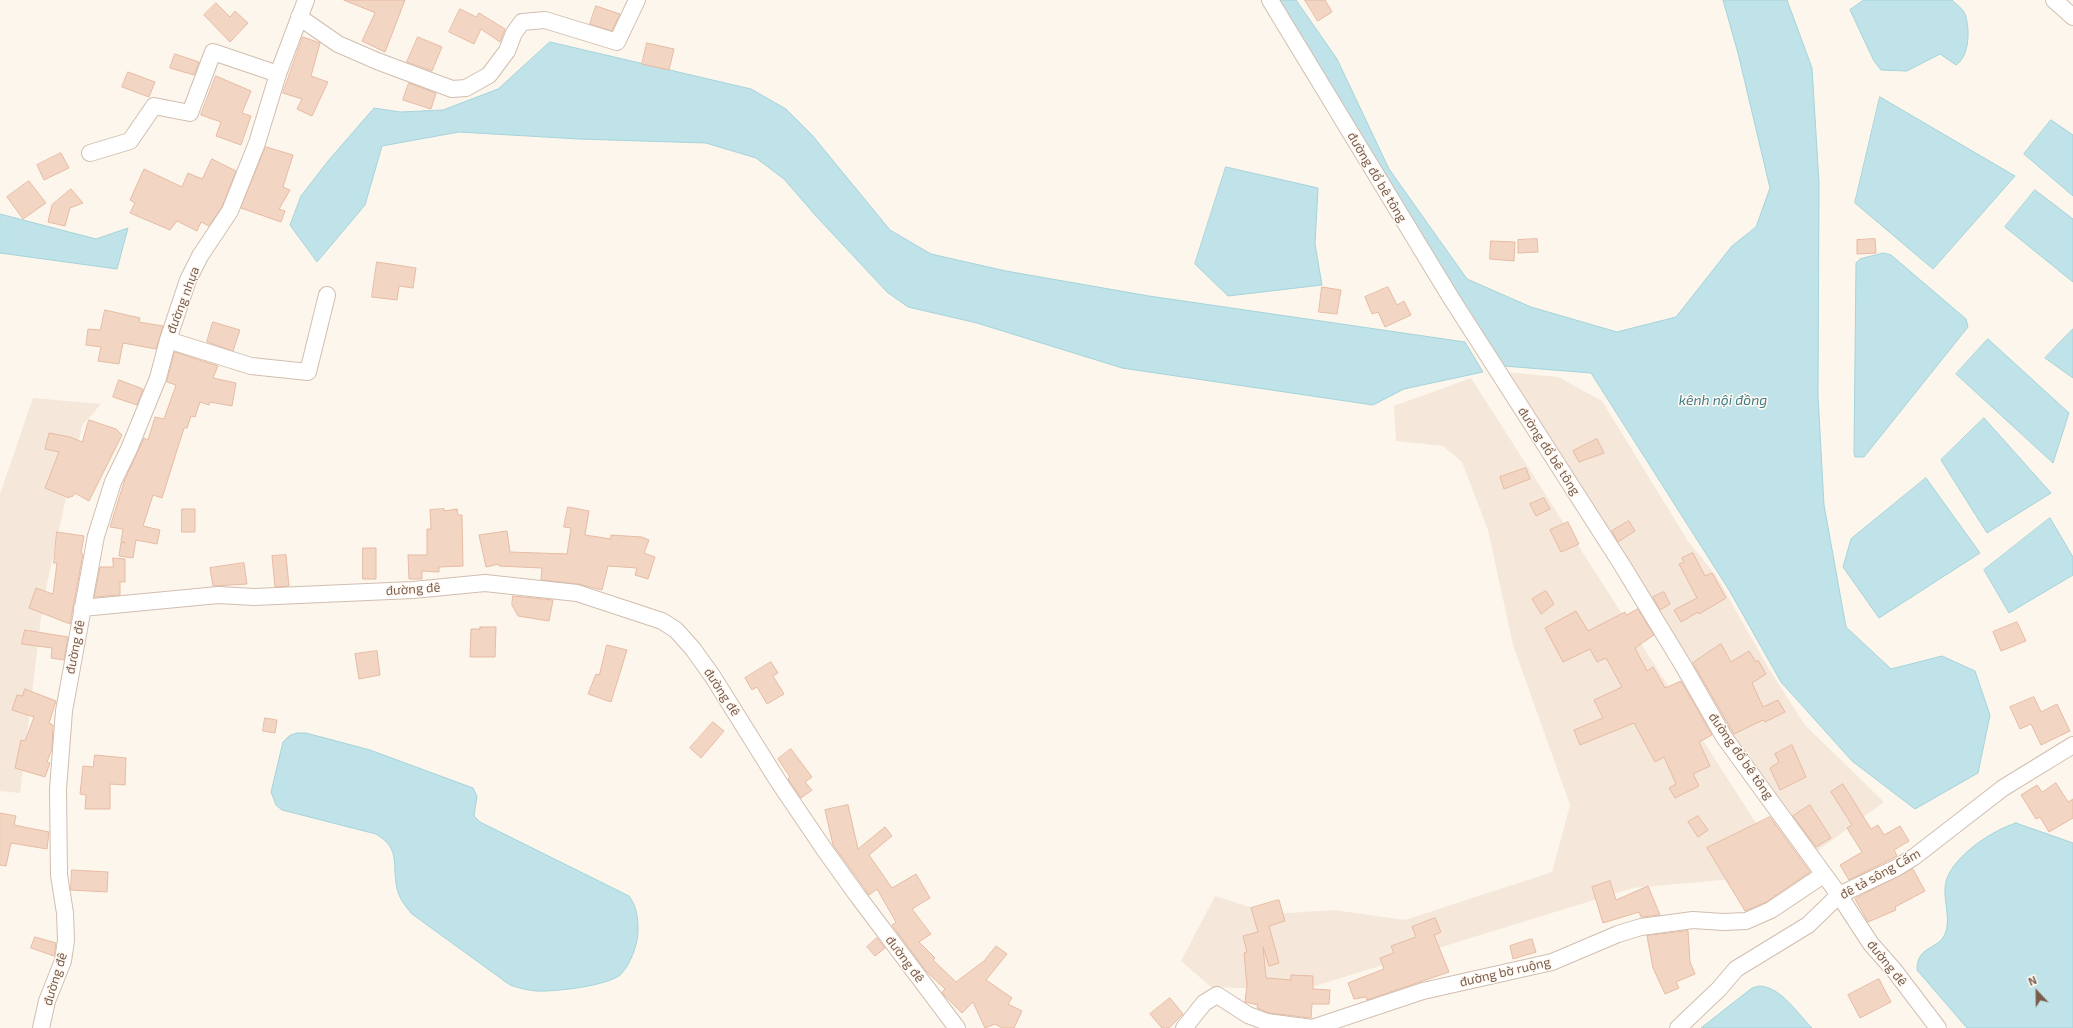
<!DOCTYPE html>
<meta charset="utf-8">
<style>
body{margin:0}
#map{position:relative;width:2073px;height:1028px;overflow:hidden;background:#fdf6ec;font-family:"Exo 2",sans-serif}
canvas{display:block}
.north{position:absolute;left:2017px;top:972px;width:40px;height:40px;-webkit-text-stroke:3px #fffaf3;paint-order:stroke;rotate:338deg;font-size:11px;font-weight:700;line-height:16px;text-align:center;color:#7a5c4d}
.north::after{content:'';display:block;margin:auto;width:14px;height:18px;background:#7a5c4d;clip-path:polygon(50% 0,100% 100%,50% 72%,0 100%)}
</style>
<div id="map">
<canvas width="2073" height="1028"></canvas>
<div class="north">N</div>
</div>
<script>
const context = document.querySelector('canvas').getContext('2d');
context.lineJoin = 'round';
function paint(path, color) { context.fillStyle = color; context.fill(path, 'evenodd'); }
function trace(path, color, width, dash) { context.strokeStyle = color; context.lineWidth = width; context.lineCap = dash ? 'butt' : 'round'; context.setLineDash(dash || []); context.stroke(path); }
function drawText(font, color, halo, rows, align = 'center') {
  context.font = font + ' "Exo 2",sans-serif'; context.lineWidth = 3; context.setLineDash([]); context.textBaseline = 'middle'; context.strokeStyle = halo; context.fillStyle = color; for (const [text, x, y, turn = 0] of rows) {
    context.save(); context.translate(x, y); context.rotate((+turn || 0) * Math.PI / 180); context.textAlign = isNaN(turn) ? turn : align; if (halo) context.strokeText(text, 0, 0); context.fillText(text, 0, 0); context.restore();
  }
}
paint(new Path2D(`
 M1494,371L1558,377L1602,401L1688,541L1717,577L1769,669L1805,725L1884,802L1809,857Z
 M1471,378L1779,859L1756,877L1633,888L1302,990L1211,987L1181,961L1215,896L1273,914L1334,910L1405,920L1552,872L1570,805L1513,645L1488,530L1462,462L1443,446L1396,441L1394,406Z
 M33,398L101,404L82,426L43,602L20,793L0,791V494Z`), '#f5e8da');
const water = new Path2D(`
 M1275,0H1296L1337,59L1389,169L1467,279L1531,307L1617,332L1676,317L1732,246L1756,227L1770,188L1738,53L1723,0H1787L1812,68L1819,183L1818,396L1824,505L1846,627L1891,669L1942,656L1975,671L1990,715L1978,773L1915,809L1852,761L1781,682L1729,590L1591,373L1504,366L1474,329Z
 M1864,0H1952C1956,4 1963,9 1965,14C1970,28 1970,56 1956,65L1940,54L1907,71L1881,70L1874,61L1850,10Z
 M550,42L751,89L786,109L812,135L890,230L931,254L1006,271L1149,296L1465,342L1483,372L1404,389L1373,405L1122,368L977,323L908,307L887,292L816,216L784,179L756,158L706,143L579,139L459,132L382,146L365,205L317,262L290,225L301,196L328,161L374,108L400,112L443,110L498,89Z
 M1880,97L2015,176L1933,269L1855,203Z
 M2051,120L2073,135V196L2024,154Z
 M1226,167L1318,188L1315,244L1322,285L1228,296L1195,264Z
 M2035,190L2073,219V282L2005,227Z
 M0,214L96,239L128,228L117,269L0,253Z
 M1884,253L1891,255L1966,319L1968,327L1864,457H1855L1854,453L1856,263L1860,259Z
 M2073,329V378L2045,358Z
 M1988,339L2069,413L2053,463L1956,374Z
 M1984,418L2051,493L1987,533L1941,460Z
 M1926,478L1980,553L1879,618L1843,567L1851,539Z
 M2050,518L2073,557V575L2009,613L1984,570Z
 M297,733H306L370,750L473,788L477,796L474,816L480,822L629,896C637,907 638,917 638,931C638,944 630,966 620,975C607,986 553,992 536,991C527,990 519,988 510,985L412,914C404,905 397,895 396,883C393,860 399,848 376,834L282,810L276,805L271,792L283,742L289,736Z
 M2016,823L2073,843V1028H1967L1917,970C1917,945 1937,951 1945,934C1951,920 1944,902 1945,888C1946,860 1992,830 2016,823Z
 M1760,986C1781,987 1798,1014 1812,1028H1701L1752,988Z`);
paint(water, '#bfe3e8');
trace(water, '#a5d3da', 1);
const building = new Path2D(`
 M344,0H405L385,52L362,41L375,13Z
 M1305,0H1325L1332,12L1318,21Z
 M216,3L230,17L235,11L248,23L230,42L204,15Z
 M596,6L620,14L612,31L590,24Z
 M460,9L476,17L479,13L505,29L500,42L481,29L474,44L449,32Z
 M303,37L320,43L311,76L328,82L312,116L297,109L302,99L283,93Z
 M418,37L442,47L432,71L407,62Z
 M647,43L674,49L669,70L642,64Z
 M175,54L199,62L194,75L170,68Z
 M128,72L155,82L149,97L122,87Z
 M216,76L251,91L242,113L251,116L241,145L216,136L221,122L201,115Z
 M409,83L436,93L431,109L403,100Z
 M266,147L293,155L283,187L290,190L279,209L285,211L281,222L241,208Z
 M61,153L69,168L44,180L37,165Z
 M212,159L236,171L222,207L209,226L201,222L197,231L177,221L170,230L130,213L135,203L130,200L144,169L182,187L188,173L202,179Z
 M29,181L46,203L23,219L7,197Z
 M71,189L83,203L70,208L65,226L48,222L52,205Z
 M1537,239L1538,252L1518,253V240Z
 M1875,239L1876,253L1857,254V240Z
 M1491,241L1515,242L1514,261L1490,259Z
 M377,262L416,268L413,288L399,286L397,300L372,297Z
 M1322,287L1341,290L1337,314L1319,312Z
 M1388,287L1397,305L1404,301L1411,315L1385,327L1378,312L1372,314L1365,297Z
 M105,310L140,318L139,322L163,326L156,349L123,343L119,364L98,361L101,347L86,345L88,329L100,330Z
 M213,322L240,330L233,351L207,342Z
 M175,352L218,366L213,378L236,383L232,406L210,402L209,405L200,402L195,417L191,416L187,428H184L162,498L153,495L143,526L160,530L157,544L136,540L133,558L119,556L121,542L125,543L121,541L123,529L110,527L125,479L144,438L148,440L155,417L164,419L176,385L167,382Z
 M119,380L143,389L137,405L113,397Z
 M89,420L116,429L122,435L89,501L75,493L72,497L70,496L69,498L45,488L59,452L45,449L49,433L70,437L82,442Z
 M1597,439L1604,453L1579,462L1573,451Z
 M1526,468L1530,479L1504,489L1500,477Z
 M1544,498L1550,509L1536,516L1530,504Z
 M568,507L589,511L585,535L611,539V535L642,537L649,540L644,553L655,557L648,579L635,575L637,568L608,566L602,590L578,584L541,580L542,568L499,566V564L486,567L479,535L507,531L510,552L567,554L571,528L564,527Z
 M182,509H195V532H182Z
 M444,509V511L457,509L458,515H462L463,566L439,567V572L422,571V579H409L408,555H427V529H431L430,510Z
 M1629,521L1635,531L1618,542L1612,531Z
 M1568,522L1579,544L1561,552L1550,530Z
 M57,532L84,536L81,553L83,554L70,624L29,608L36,588L53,594L57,563H54Z
 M363,548H376V579H363Z
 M1693,553L1705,576L1712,573L1726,598L1699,614L1698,612L1681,622L1674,610L1697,598L1679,564L1684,562L1682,558Z
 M286,555L289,586L275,587L272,556Z
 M113,558L125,559V582H120V595L94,597L100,567H113Z
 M244,563L247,584L213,586L210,568Z
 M1546,591L1554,604L1541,614L1532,599Z
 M1664,592L1670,604L1660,610L1653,597Z
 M513,596L553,600L549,621L518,616L512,605Z
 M1638,609L1654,635L1635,648L1647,671L1653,667L1665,688L1681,681L1712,735L1699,742L1710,766L1693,774L1699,786L1675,798L1669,788L1676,784L1664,757L1655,762L1634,723L1580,745L1574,730L1603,718L1594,700L1622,687L1606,658L1597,662L1590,649L1563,662L1545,628L1576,611L1588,631L1625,612L1626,615Z
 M2017,622L2026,641L2001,651L1993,632Z
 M480,627H496L495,657H470L471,629H480Z
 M25,630L68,637L64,660L51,658L52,648L22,644Z
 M1721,644L1731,662L1749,651L1756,662L1758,660L1766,674L1752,683L1763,707L1778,700L1785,712L1765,722L1763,720L1734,734L1693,663Z
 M607,645L627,650L611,702L588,694L596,674L599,675Z
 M377,651L380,675L359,679L355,654Z
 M771,662L778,673L773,676L784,694L767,704L757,687L752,690L745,678Z
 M25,689L56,701L49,723L53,725L52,749L47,762L50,763L45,777L15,768L21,740L25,741L34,717L12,710L17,695L22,696Z
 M2034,697L2041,712L2057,704L2070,731L2041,745L2031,724L2020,729L2010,707Z
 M265,718L277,720L275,733L263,731Z
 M713,722L724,731L701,758L690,748Z
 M1792,745L1806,777L1780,790L1770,768L1779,762L1775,754Z
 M791,749L812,777L805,782L812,790L801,798L788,779L790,777L778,759Z
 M95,755L126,758L125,785L110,784V809H85L86,795L80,794L83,766L93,767Z
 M2056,783L2068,802L2073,799V818L2049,832L2040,817L2036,819L2021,795L2037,785L2042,792Z
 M1843,784L1871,829L1878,825L1884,835L1900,826L1909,841L1894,850L1897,856L1849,880L1840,865L1862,852L1847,828L1852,825L1831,792Z
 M848,805L858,849L885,827L892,836L869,855L892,888L916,874L930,898L912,909L931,934L919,942L935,958L933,960L956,982L984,961L996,946L1007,954L986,980L1012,998L1008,1004L1022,1011L1014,1028H1002L995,1024L985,1028L973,1002L962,1013L944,995L942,992L945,989L926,971L892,925L896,922L877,889L869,895L865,889L833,845L825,810Z
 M1810,805L1831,838L1816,847L1793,816Z
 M0,813L16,816L14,825L49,832L47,849L11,843L6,866L0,865Z
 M1698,816L1708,830L1698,837L1688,822Z
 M1770,817L1810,872L1766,902L1745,911L1707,848Z
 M1913,869L1925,891L1895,907L1896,910L1868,922L1855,899Z
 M72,870L108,872L107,892L71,890Z
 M1610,881L1616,900L1648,886L1660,915L1641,917L1639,912L1603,923L1592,887Z
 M1279,900L1285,921L1269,926L1279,963L1269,966L1263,947L1266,978L1291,980V975L1313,976V989L1330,990L1329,1004H1312L1311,1018L1269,1013L1257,1008L1258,1005L1245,1002L1247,985L1244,953L1247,952L1243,936L1258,932L1251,908Z
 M1435,918L1441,932L1434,935L1449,972L1367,1000L1366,997L1354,999L1348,983L1384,969L1380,958L1394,953L1391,946L1416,937L1412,927Z
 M1688,931L1690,962L1695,974L1676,982L1679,988L1665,994L1653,968L1647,936Z
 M35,937L56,943L54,956L31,948Z
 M877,938L885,948L875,956L867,947Z
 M1532,939L1536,952L1513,959L1510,946Z
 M1879,979L1891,1002L1860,1018L1848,995Z
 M1170,998L1183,1014L1169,1028H1162L1150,1014Z`);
paint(building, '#f3d5c3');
trace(building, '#e6bba3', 1);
const minor = new Path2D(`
 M1270,0L1451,298L1622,565L1684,667L1724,737L1839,895L1871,944L1894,970L1938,1028
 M2054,0L2073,17
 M299,17L338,44L377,61L452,89L466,88L489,75L507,51L514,33L522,22L545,20L617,42L637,0
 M90,153L130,141L154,106L190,113L213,52L278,74
 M168,340L251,366L308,372L327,295
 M82,608L218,595L254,597L413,590L485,583L577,593L662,621L676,630L693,649L713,677L778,781L824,849L857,895L957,1028
 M41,1028L47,1001L63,961L66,940L65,913L59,875L58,789L64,711L96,536L113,482L129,449L158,378L168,340L188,280L200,256L230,211L257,143L278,74L306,0
 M1184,1028L1204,1003L1217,995L1248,1015L1256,1018L1267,1022L1312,1028L1423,991L1552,962L1618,934L1641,927L1693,920L1723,922L1746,921L1771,910L1823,875
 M1678,1028L1719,989L1736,969L1808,925L1839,895L1896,868L1914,857L2003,788L2073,745`);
trace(minor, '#d1beb0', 18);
trace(minor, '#fff', 16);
drawText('13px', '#7a5c4d', '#fffaf3', [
 ["đường đổ bê tông",1377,177,59],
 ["đường nhựa",183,300,-69],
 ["đường đổ bê tông",1549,451,57],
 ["đường đê",413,589,-4],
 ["đường đê",75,647,-79],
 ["đường đê",722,692,57],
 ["đường đổ bê tông",1741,756,55],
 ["đê tả sông Cấm",1880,874,-29],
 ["đường đê",905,959,53],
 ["đường đê",1887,963,51],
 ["đường bờ ruộng",1505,972,-13],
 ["đường đê",55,979,-73]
]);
drawText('italic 14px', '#437c86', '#fffaf3', [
 ["kênh nội đồng",1723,400]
]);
</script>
